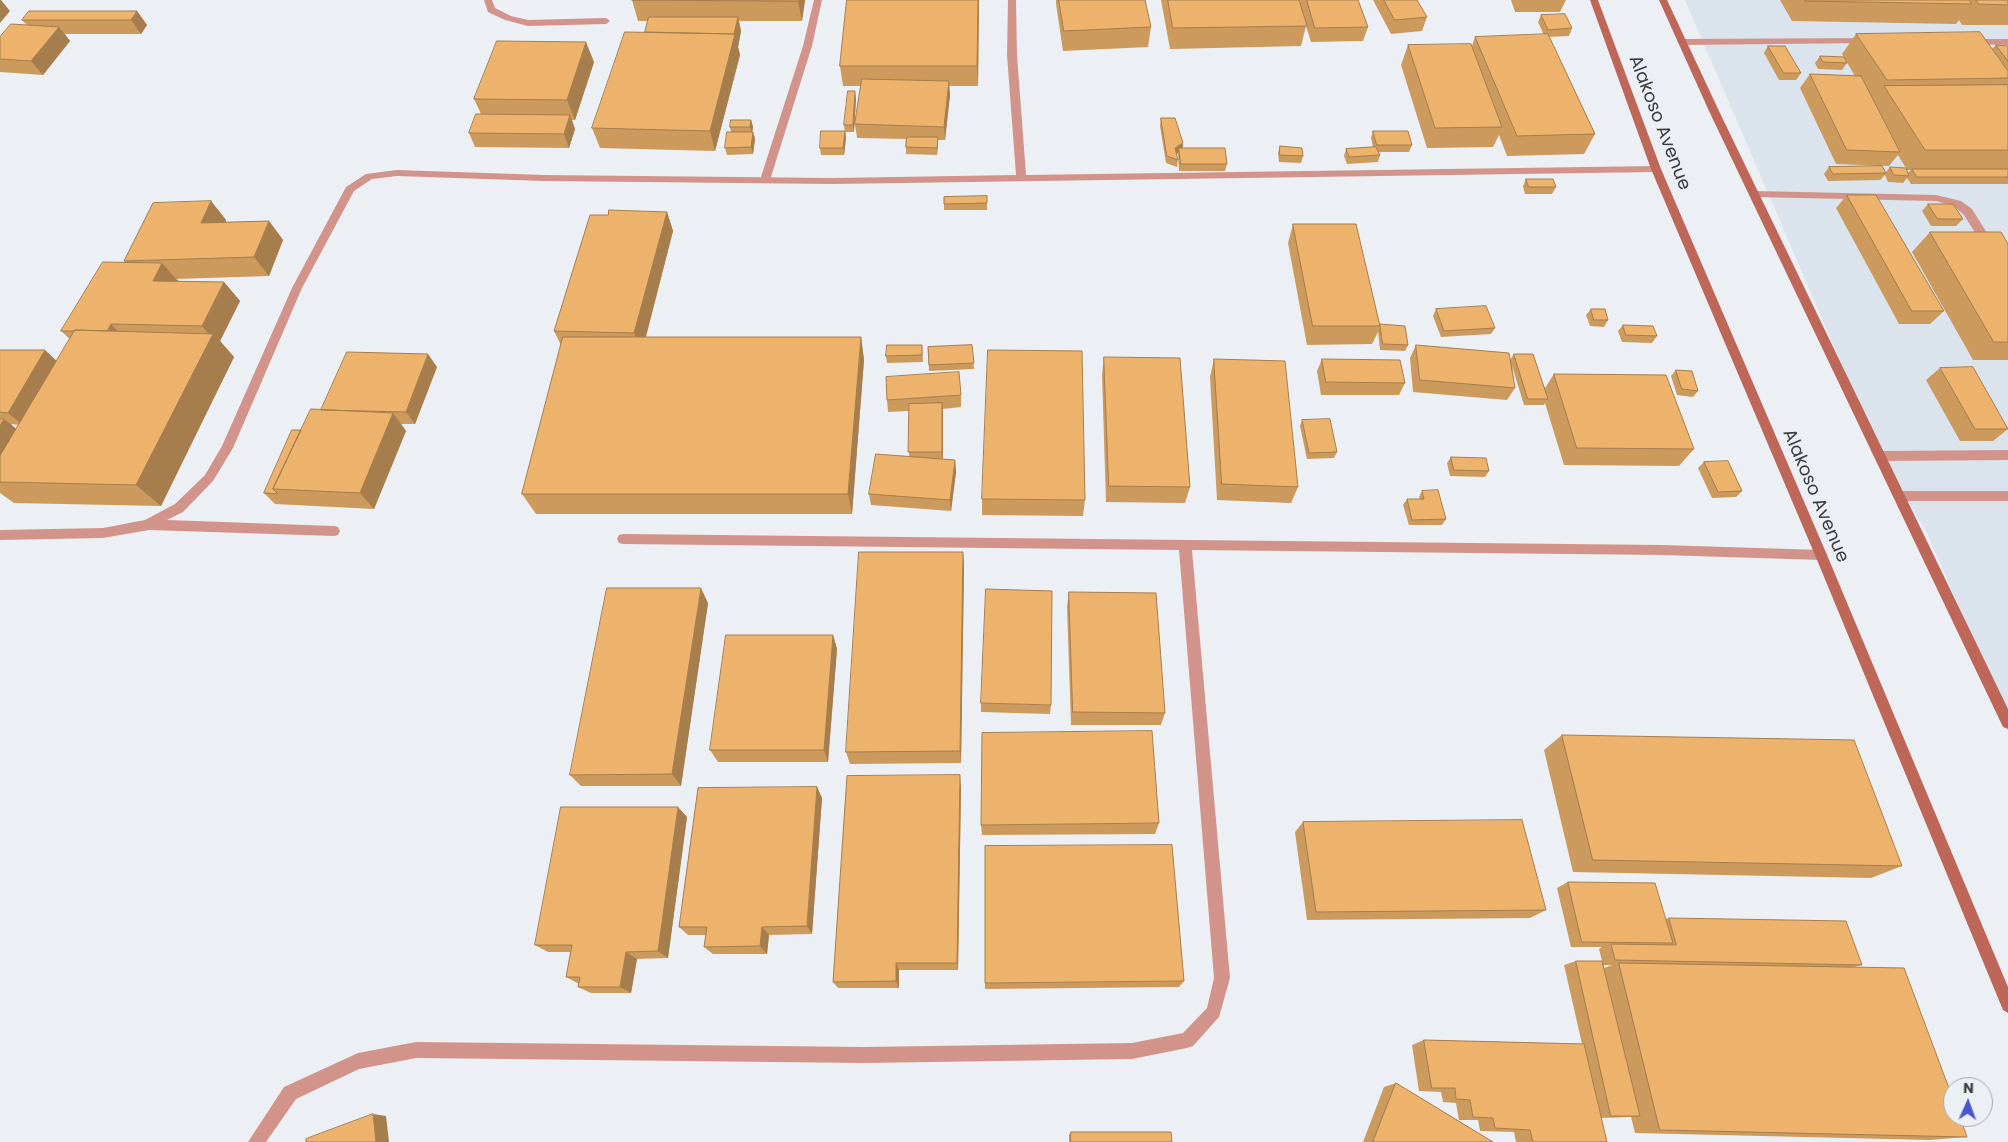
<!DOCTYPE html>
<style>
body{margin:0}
#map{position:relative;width:2008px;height:1142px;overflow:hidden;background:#ecf0f4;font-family:Poppins,sans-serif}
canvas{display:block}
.north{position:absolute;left:1943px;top:1077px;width:50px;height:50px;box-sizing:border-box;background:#ecf0f4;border:1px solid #a5a8ab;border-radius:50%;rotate:2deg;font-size:14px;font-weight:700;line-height:20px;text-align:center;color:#3b3d3e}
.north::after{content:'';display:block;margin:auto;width:18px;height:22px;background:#4858cc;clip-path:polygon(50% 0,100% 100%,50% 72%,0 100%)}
</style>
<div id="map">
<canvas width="2008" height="1142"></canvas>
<div class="north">N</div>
</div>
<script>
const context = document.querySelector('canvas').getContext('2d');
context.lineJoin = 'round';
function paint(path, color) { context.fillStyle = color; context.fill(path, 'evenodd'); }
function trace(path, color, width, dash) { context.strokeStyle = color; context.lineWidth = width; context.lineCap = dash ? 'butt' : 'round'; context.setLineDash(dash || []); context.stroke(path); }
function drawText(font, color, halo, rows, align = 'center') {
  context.font = font + ' Poppins,sans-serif'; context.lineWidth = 4; context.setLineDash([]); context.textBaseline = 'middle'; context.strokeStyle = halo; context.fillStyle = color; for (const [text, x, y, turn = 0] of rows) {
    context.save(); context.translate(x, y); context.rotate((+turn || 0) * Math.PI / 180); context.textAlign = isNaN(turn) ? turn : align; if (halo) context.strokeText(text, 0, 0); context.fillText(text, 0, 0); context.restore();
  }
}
paint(new Path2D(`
 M1685,0H2008V719L1927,533L1881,456Z`), '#dbe4ed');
paint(new Path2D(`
 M814,0H822L812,46L770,180L765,183L760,180L803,46Z
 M1867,38L1870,39V43L1682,45L1677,42L1682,39Z
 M1970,39H2008V45L1967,44V40Z
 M1754,191L1936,195L1961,201L1972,209L2008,267V280L2004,279L1964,215L1954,206L1936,201L1754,197L1749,194Z
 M2008,450V460L1881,461L1877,459L1875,456L1877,453L1881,451Z
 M1900,491H2008V501H1900L1896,500L1894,496L1896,492Z`), '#d2948a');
paint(new Path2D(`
 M484,0H492L495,8L511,16L528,20L606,18L610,21L606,24L528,26L505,20L488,12Z
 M1008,0H1016L1017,55L1026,175L1656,166L1661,169L1656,172L833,184L544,181L397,176L372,179L354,191L302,288L233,448L213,481L183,512L167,520L334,526L338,527L340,531L338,535L334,536L149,530L103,538L0,540V530L103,528L145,520L175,504L205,475L222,446L292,288L346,187L366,174L397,170L544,175L833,178L1016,175L1007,55Z
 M623,534L1662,545L1821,550L1825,551L1827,555L1825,559L1821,560L1662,555L1192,550L1230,978L1219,1017L1193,1046L1187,1048L1132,1059L864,1063L416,1058L359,1069L296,1099L266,1142H248L284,1087L358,1053L416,1042L864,1047L1132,1043L1183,1033L1207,1008L1214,978L1179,550L623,544L619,543L617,539L619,535Z`), '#d2948a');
paint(new Path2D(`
 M1590,0H1598L1661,169L1827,555L2008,987V1013L2003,1010L1815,555L1651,169Z
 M1659,0H1667L1719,111L2008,709V729L2003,727L1709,111Z`), '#be6658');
paint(new Path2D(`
 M632,0H805L802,21H739L741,31L738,47L740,55L715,151L600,148L592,128L645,32L648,21H638Z
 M847,0H979L978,86H949L950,95L945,140H938L937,155L906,154V139L857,138L855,124L861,86H843L840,66Z
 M1056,0H1145L1151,27L1148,47L1063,51L1056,4Z
 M1161,0H1358L1368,27L1363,41L1311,42L1306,26L1301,46L1170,49Z
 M1373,0H1417L1427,17L1422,31L1391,34Z
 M1511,0H1566L1560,12H1515Z
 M1780,0H2008V25H1962L1959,20L1956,24L1792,21Z
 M137,11L147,25L141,34H65L70,41L43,75L0,72V37L27,25L22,20Z
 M1541,15L1572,28L1569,36L1549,37L1595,134L1584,154L1507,156L1499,135L1493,147L1427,148L1401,65L1408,45L1472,46L1475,37L1544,35L1538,22Z
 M1856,34L1992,49L1996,45L2008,46V184H1911L1907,178L1903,183L1888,182L1885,175L1880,180L1828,181L1824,174L1829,167L1886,172L1890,167L1908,173L1911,170H1907L1898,155L1889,166L1836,164L1800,88L1810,74L1855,76L1845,59L1847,63L1842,70L1818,69L1815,63L1820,56L1844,57L1842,54Z
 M1768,46L1801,73L1796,80H1779L1764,53Z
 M594,62L575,120H572L575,129L569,148L475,147L469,133L481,114L474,99Z
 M856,98L854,132H845L844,125Z
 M1161,118L1183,143V148L1227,164L1225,171H1179L1178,153L1176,154L1178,160L1177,167L1166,163L1160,126Z
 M751,120L753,127L752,132H753L755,139L753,154L727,155L725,148L731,132L730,127Z
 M845,131L846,138L844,155H821L820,148Z
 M1373,131L1412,145L1409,152H1379L1380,155L1378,162L1347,164L1344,156L1346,149L1373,147L1371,138Z
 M1280,146L1303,156L1301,163L1279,162L1278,153Z
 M1526,179L1556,187L1552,194H1525L1523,186Z
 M1847,195L1944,311L1930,324H1899L1836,208Z
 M987,196V210H944V197Z
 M211,201L226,220V222L269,221L283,240L269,276L176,279L179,281L224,282L240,301L220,341L234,357L161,506L14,503L0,493V350L57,361L70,339L61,331L125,262L124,261ZM11,424L19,425L16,429Z
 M1928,204L1963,219L1956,226H1931L1922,211Z
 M667,212L673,231L646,337H861L864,360L852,514H536L522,494L561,345L554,331Z
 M1293,224L1380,325L1408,345L1405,351L1380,350L1378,332L1372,344L1307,345L1288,243Z
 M1930,232L2008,244V360H1973L1912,252Z
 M1436,309L1495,328L1491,334L1441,337L1433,316Z
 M1591,309L1608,320L1604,327L1590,326L1586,315Z
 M1623,325L1657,336L1652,343L1622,342L1618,331Z
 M922,345L923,362L887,363L886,356Z
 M972,345L974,369L929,371L928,347Z
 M1416,345L1510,360L1514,354L1545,388L1554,374L1694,449L1679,466L1564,465L1545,403L1544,405H1524L1512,366L1515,388L1507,400L1413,392L1410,358Z
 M1104,357L1190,487L1185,503L1106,502L1102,375Z
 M1214,359L1298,487L1291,503L1217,500L1210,377Z
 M1322,359L1405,383L1399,395H1321L1317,371Z
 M437,367L415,424H401L406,431L374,509L275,504L264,493L301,430L321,409Z
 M1940,368L2008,429L1993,441H1960L1926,380Z
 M1676,370L1698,391L1693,397L1677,395L1671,376Z
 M961,395V407L943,409V459L955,460L956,472L951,511L871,505L869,494L909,457V411L888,412L887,400Z
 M1302,420L1337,452L1334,458L1307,459L1300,426Z
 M1451,457L1489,471L1485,477L1450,476L1447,463Z
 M1704,462L1742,491L1736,497L1712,498L1698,468Z
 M1422,491L1446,519L1442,525H1409L1403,505L1407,499H1420L1419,497Z
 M982,499L1085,500L1083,516L982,515Z
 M963,552L964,567L961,763L850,764L846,752Z
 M1069,592L1165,713L1161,725H1071L1067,607Z
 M708,603L681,786H581L570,775Z
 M833,635L837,649L828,762H718L710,750Z
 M981,703L1051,705L1050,714L981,712Z
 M1562,735L1902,866L1871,878L1573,872L1544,750Z
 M817,787L822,798L812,934L769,935L767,954H713L704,947L706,935H688L679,927Z
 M961,787L958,970H899V988H838L833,982Z
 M687,817L668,958L637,959L631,993H591L578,987L579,984L566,977L571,952H548L535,945Z
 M1303,822L1546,910L1530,918L1307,920L1295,832Z
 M1159,823L1155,834L982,835L981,825Z
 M1568,882L1666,919L1669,918L1862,965L1854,967L1967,1137L1930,1140L1635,1133L1631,1117L1601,1118L1607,1142H1516L1514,1132L1480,1131L1478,1120H1459L1456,1103L1443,1102L1441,1092L1419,1091L1412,1045L1424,1040L1582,1044L1564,965L1576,961H1602L1599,949L1602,947H1571L1557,888ZM1604,965H1612L1604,968Z
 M1184,981L1179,987L985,989V983Z
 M1396,1083L1493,1142H1363L1384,1087Z
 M1071,1132L1172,1142H1069V1135Z`), '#cc9a5d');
paint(new Path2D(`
 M0,0H1L10,11L0,23Z
 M799,0H805L802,21L798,1Z
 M978,0H979L978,86L977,66Z
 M137,11L147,25L141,34L131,20Z
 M738,17L741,31L738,47L740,55L715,151L710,131Z
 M59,27L70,41L43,75L31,61Z
 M586,42L594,62L575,120L567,100Z
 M949,81L950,95L945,140L944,127Z
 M855,91L856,98L854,132L853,125Z
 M570,115L575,129L569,148L564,134Z
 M751,120L753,127L752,134L750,127Z
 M845,131L846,138L844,155L843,148Z
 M753,132L755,139L753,154L751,147Z
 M938,137V144L937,155V148Z
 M1183,143L1182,150L1179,148L1178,153L1174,155L1175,148Z
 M211,201L226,220L217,242L201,223Z
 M667,212L673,231L642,351L634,333Z
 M269,221L283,240L269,276L254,257Z
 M162,263L179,282L153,281Z
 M224,282L240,301L220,341L234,357L161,506L136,485L211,337L202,326Z
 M111,324L129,343L106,332Z
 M861,337L864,360L852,514L848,494Z
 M45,350L59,363L23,425L8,413Z
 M428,354L437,367L415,424L406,412Z
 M942,403L943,415V463L942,452Z
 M393,413L406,431L374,509L360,493Z
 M4,419L19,431L0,464V426Z
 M955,460L956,472L951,511L950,500Z
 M963,552L964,567L961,763L960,751Z
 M701,588L708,603L681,786L672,774Z
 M833,635L837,649L828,762L824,750Z
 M960,775L961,787L958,970L957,963Z
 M817,787L822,798L812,934L807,926Z
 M678,807L687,817L668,958L658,951Z
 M762,927L769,935L767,954L760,946Z
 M626,952L637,959L631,993L620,987Z
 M896,963L899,970V988L896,981Z
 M373,1114L386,1116L389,1142H376Z`), '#a67d4c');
const building = new Path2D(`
 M632,0H799L798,1Z
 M847,0H978L977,66H840Z
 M1059,0H1145L1151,27L1064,31Z
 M1168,0H1299L1307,26L1173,28Z
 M1307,0H1358L1368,27L1315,28Z
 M1384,0H1417L1427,17L1395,20Z
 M1805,0H1969L1972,4L1805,1Z
 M1976,0H2008V5L1979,4Z
 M29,11H137L131,20H22Z
 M1565,14L1572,28L1548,30L1541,15Z
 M649,17H738L734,34L645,32Z
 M11,24L59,27L31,61L0,59V37Z
 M625,32L735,34L710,131L592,128Z
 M1980,32L2008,71V78L1887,80L1856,34Z
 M1548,34L1595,134L1517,136L1475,37Z
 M497,41L586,42L567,100L474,99Z
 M1471,44L1502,127L1435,128L1408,45Z
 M1996,45L2008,46V61Z
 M1768,46H1785L1801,73H1784Z
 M1820,56L1844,57L1847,63L1823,62Z
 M1810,74L1861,76L1900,152L1847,150Z
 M862,79L949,81L944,127L855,124Z
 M2008,85V150H1925L1884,86Z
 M848,91H855L853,125H844Z
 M476,114L570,115L564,134L469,133Z
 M1161,118H1175L1183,143L1175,148L1178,160L1167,156Z
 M731,120H751L750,127H730Z
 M821,131H845L843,148H820Z
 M1373,131H1408L1412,145H1377Z
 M727,132H753L751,147L725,148Z
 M907,137H938L937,148L906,147Z
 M1280,146L1302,148L1303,156L1280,155Z
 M1376,147L1380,155L1349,157L1346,149Z
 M1179,148H1225L1227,164H1181Z
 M1882,166L1886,173L1833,174L1829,167Z
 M1890,167L1906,168L1909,176L1894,175Z
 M1912,169H2008V177H1917Z
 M1526,179H1553L1556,187H1529Z
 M1847,195H1876L1944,311H1912Z
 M987,196V203L944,204V197Z
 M211,201L201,223L269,221L254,257L124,261L153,203Z
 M1928,204H1953L1963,219H1938Z
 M609,210L667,212L634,333L554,331L590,215H608Z
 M1293,224H1356L1380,326H1313Z
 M1930,232H2001L2008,244V342H1994Z
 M103,262L162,263L153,281L224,282L202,326L111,324L107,331L75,330V331H61Z
 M1486,306L1495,328L1444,331L1436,309Z
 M1591,309H1605L1608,320H1594Z
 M1380,324L1405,326L1408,345L1383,344Z
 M1623,325L1653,326L1657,336L1626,335Z
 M75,330L213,334L136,485L0,482V456Z
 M563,337H861L848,494H522Z
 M887,345H922V355L886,356Z
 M972,345L974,363L929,365L928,347Z
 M1416,345L1509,353L1515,388L1420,380Z
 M0,350H45L8,413L0,412Z
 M988,350L1082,351L1085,500L982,499Z
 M347,352L428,354L406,412L321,410Z
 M1514,354H1533L1548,399H1528Z
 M1104,357L1180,358L1190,487L1109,486Z
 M1214,359L1285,361L1298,487L1222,484Z
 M1322,359L1400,360L1405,383L1326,382Z
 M1973,367L2008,429H1975L1940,368Z
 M1676,370L1692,371L1698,391L1682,389Z
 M959,372L961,395L887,400L886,377Z
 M1554,374L1666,375L1694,449L1577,448Z
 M942,403V452H908L909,404Z
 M311,409L393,413L360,493L273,489Z
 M0,419H4L0,426Z
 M1330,419L1337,452L1309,453L1302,420Z
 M292,430H301L273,489L278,494L264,493Z
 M876,454L955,460L950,500L869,494Z
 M1451,457L1486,458L1489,471L1454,470Z
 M1728,461L1742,491L1718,492L1704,462Z
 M1438,490L1446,519L1412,520L1407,499H1424L1422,491Z
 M859,552H963L960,751L846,752Z
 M607,588H701L672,774L570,775Z
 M986,589L1052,591L1051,705L981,703Z
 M1069,592L1156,593L1165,713L1073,712Z
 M726,635H833L824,750H710Z
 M1152,731L1159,823L981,825L982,733Z
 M1562,735L1854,740L1902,866L1593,860Z
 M960,775L957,963H896V981L833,982L847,776Z
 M817,787L807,926L762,927L760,946L704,947L707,927H679L698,788Z
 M561,807H678L658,951L626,952L620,987H578L580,977H566L572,945H535Z
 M1522,820L1546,910L1316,912L1303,822Z
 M1172,845L1184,981L985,983V846Z
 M1568,882L1655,883L1673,943L1582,942Z
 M1669,918L1846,921L1862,965L1615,960L1611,944L1676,945Z
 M1576,961H1602L1640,1116H1611Z
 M1619,963L1904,968L1953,1099V1117H1960L1967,1137L1660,1130Z
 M1424,1040L1584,1044L1607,1142H1533L1530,1130L1495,1128L1493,1118L1473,1117L1470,1100L1456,1099L1455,1088H1432Z
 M1396,1083L1493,1142H1373Z
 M373,1114L376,1142H306V1139Z
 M1071,1132H1171L1172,1142H1071Z`);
paint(building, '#edb36c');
trace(building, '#a67d4c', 1);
drawText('18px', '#3b3d3e', '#ecf0f4', [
 ["Alakoso Avenue",1659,123,69],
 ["Alakoso Avenue",1815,496,67]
]);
</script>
